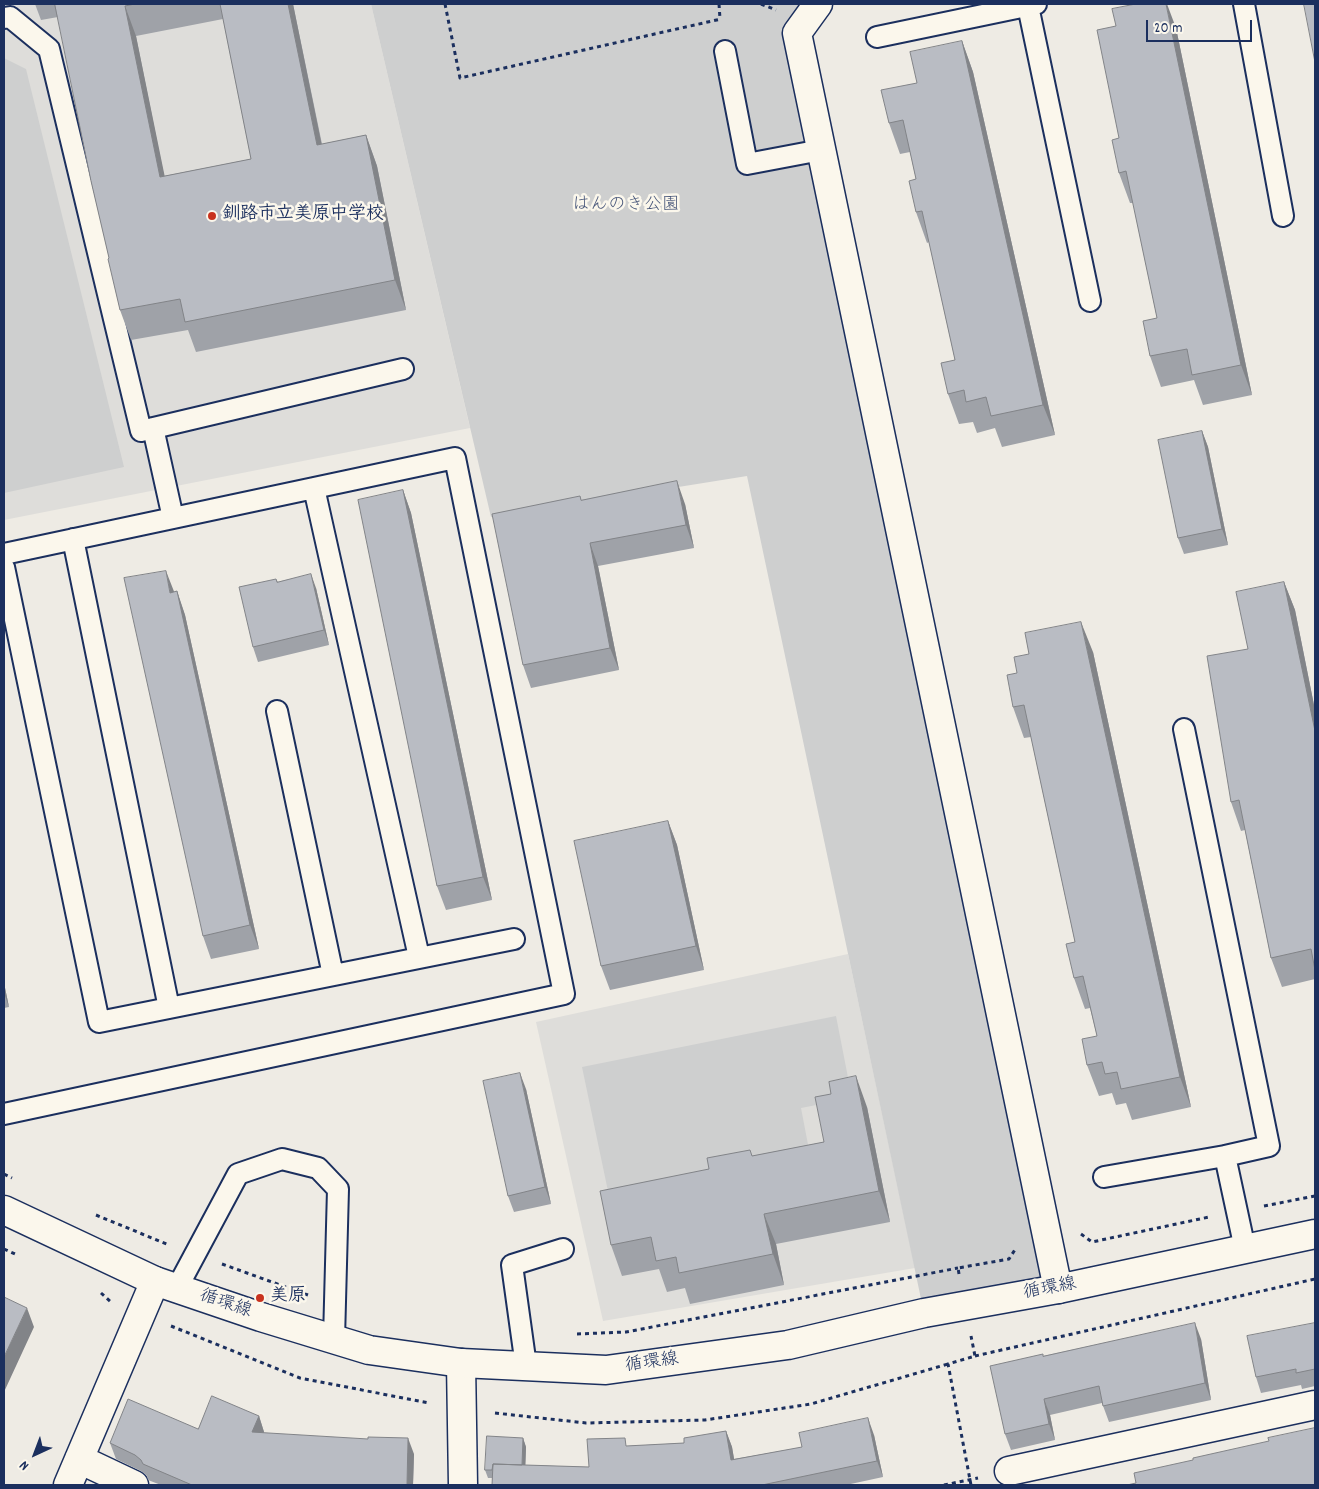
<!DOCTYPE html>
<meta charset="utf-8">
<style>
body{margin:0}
#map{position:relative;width:1319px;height:1489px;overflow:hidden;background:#eeebe4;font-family:Dekko,sans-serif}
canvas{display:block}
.frame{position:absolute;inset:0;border:5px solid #1b2f5e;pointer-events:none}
.north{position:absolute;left:10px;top:1429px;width:50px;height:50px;-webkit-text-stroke:4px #fbf7ec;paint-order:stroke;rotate:223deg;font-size:14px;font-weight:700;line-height:20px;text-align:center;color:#1b2f5e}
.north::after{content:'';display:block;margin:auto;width:18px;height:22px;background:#1b2f5e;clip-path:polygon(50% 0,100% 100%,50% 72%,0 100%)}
.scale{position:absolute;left:1146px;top:20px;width:106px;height:22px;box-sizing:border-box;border:2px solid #1b2f5e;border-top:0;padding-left:6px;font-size:15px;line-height:18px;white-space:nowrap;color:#1b2f5e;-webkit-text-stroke:4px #fbf7ec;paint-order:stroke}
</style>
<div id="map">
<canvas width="1319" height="1489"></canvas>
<div class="frame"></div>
<div class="north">N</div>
<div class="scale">20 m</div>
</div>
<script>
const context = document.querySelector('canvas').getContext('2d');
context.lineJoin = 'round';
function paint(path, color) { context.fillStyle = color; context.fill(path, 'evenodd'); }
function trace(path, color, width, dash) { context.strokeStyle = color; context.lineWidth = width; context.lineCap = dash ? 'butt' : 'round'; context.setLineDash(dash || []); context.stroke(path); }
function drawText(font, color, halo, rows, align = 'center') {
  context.font = font + ' Dekko,"Klee One",sans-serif'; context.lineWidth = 5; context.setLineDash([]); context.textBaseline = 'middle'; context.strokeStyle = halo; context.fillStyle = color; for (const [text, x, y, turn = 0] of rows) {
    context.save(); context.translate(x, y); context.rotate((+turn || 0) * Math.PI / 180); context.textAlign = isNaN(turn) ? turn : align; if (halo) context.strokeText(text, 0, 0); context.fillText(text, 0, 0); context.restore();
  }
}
paint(new Path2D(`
 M4,4H371L470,428L4,520Z
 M848,954L915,1268L603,1321L536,1022Z`), '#deddda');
paint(new Path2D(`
 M371,4H818L797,33L1058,1289L924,1313L747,476L491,517Z
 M4,58L26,69L124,467L4,493Z
 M836,1016L852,1098L801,1108L810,1155L609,1196L582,1067Z`), '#cecfcf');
const lane = new Path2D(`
 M1244,4L1283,216
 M1028,6L1090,301
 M4,18L10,17L49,49L141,431L403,369
 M877,37L1036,4
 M725,51L747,164L821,150
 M153,428L173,518
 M314,488L419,957
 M73,539L169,1008
 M4,554L455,458L564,994L4,1114
 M4,567L99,1022L514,939
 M277,711L333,975
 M1184,729L1269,1146L1225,1156L1245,1249
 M1104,1177L1225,1156
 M177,1288L238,1174L282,1159L318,1168L338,1189L334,1339
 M526,1366L512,1265L563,1249`);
const street = new Path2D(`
 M818,4L797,33L1058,1289
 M461,1363L463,1485
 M79,1459L134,1485
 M1009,1471L1315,1405
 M68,1485L155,1281`);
const secondary = new Path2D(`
 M4,1210L155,1281L261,1317L369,1350L461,1363L606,1370L788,1345L924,1313L1058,1289L1315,1234`);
trace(lane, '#1b2f5e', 24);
trace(street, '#1b2f5e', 31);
trace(secondary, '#1b2f5e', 31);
trace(new Path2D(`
 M445,4L460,78L721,19
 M719,4L720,19
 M761,4L776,10
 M4,1174L12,1178
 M1264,1206L1315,1196
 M96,1215L169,1245
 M1081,1234L1092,1242L1209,1217
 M4,1249L15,1254
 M222,1264L308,1295
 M959,1274L958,1268L1009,1259L1016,1248
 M101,1293L111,1302
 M171,1326L300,1378L429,1403
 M577,1334L626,1332L958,1268
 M975,1356L1315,1279
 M495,1413L586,1423L705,1420L811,1404L948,1364
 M944,1485L978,1478
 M971,1485L948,1364L975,1356L971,1336`), '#1b2f5e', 3, [4, 4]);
trace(lane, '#fbf7ec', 20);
trace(street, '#fbf7ec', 28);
trace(secondary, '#fbf7ec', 28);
paint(new Path2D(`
 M35,4H293L322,144L366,135L377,166L406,310L196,352L188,330L131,340L120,310L58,17L41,20ZM223,19L251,159L164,176L136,36Z
 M1176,28L1252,395L1203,405L1194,380L1161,387L1150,356L1157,318L1133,203H1130L1119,173V138Z
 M962,41L973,72L1055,435L1002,447L995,428L977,433L973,422L959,424L948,394L955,360L929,242L927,243L916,212V179L910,152L900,154L889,123L917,83Z
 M1202,431L1208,447L1228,545L1184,554L1178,538Z
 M403,490L411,513L492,900L446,910L437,886Z
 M580,496L581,500L685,504L694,548L598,566L619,670L531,688L523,665Z
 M276,579L278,582L316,588L329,645L258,662L253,647Z
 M1284,582L1295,610L1315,710V979L1282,987L1271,958L1245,830L1241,831L1231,802L1248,649Z
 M177,591L185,615L259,949L211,959L203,936L174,592Z
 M1093,652L1191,1107L1132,1120L1126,1103L1116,1105L1112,1093L1099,1096L1087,1065L1097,1036L1090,1008L1085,1009L1074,978L1075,942L1031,737L1024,738L1013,707L1017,673Z
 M668,821L677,845L704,970L610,990L601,966Z
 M4,983L9,1007L4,1008Z
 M526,1089L551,1204L514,1212L508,1196Z
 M867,1107L890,1222L776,1244L784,1285L690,1304L685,1288L667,1292L659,1269L622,1276L611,1245L709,1169L752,1156L824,1142Z
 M1315,1323V1386L1302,1389L1301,1385L1261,1393L1256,1377Z
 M1201,1339L1211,1400L1109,1422L1102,1403L1050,1415L1055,1440L1011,1450L1005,1434L1044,1356Z
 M259,1416L264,1432V1433L414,1454L413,1485H161L148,1480L147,1476L141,1471L116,1459L110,1443L198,1429Z
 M726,1431L732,1447L734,1459L874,1435L883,1477L846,1485H492V1478H488L485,1470L523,1438L526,1447L525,1465L589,1467L628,1446L684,1443Z`), '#9fa2a8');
paint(new Path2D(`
 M288,4H293L328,176L317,145Z
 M1166,4H1167L1176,28L1252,395L1241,365Z
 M125,6L136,36L171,207L160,177Z
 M962,41L973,72L1055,435L1043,405Z
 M366,135L377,166L406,310L395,280Z
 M1202,431L1208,447L1228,545L1222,529Z
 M677,481L685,504L694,548L686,525Z
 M403,490L411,513L492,900L483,877Z
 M590,543L598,566L619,670L610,648Z
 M166,571L175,594L170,593Z
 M311,574L316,588L329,645L324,630Z
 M1284,582L1295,610L1315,710V731Z
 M177,591L185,615L259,949L250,925Z
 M1081,622L1093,652L1191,1107L1180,1077Z
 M668,821L677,845L704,970L696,946Z
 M4,983L9,1007L4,993Z
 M520,1073L526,1089L551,1204L545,1187Z
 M856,1076L867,1107L890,1222L879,1191Z
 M764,1214L776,1244L784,1285L773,1254Z
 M27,1308L34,1327L4,1392V1357Z
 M1195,1323L1201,1339L1211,1400L1205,1383Z
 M1044,1399L1050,1415L1055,1440L1049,1424Z
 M259,1416L264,1432L257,1448L252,1432Z
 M868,1418L874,1435L883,1477L877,1461Z
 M726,1431L732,1447L737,1476L731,1460Z
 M408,1438L414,1454L413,1485H407Z
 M523,1438L526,1447L525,1480L522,1472Z`), '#828488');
const building = new Path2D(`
 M55,4H135L125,6L160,177L251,159L220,4H288L317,145L366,135L395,280L185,322L180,299L120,310L108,259L109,258L91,181Z
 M1136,4H1166L1241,365L1192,375L1187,349L1150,356L1143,321L1157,318L1126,171L1119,173L1112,140L1119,138L1097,30L1116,26L1112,9Z
 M1304,4H1315V62Z
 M962,41L1043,405L991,416L986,397L966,402L964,390L948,394L941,363L955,360L922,211L916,212L909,181L916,179L903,120L889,123L881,90L917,83L910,52Z
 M1202,431L1222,529L1178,538L1158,440Z
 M677,481L686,525L590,543L610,648L523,665L492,514L580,496L581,500Z
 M403,490L483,877L437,886L358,500Z
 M166,571L170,593L177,591L250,925L203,936L124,578Z
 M311,574L324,630L253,647L239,587L276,579L277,582Z
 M1284,582L1315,731V970L1311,949L1271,958L1239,800L1231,802L1207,656L1248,649L1236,592Z
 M1081,622L1180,1077L1121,1089L1117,1072L1105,1074L1102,1062L1087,1065L1082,1039L1097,1036L1083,976L1074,978L1066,944L1075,942L1024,705L1013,707L1007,675L1017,673L1014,657L1029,654L1025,633Z
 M668,821L696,946L601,966L574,841Z
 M520,1073L545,1187L508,1196L483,1081Z
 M856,1076L879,1191L764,1214L773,1254L679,1273L676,1257L656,1261L651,1237L611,1245L600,1191L709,1169L707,1158L750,1150L752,1156L824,1142L815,1097L831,1094L829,1082Z
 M4,1297L27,1308L4,1357Z
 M1195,1323L1205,1383L1103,1406L1099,1386L1044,1399L1049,1424L1005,1434L990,1366L1043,1354V1356Z
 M1315,1323V1369L1296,1373V1369L1256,1377L1247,1336Z
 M212,1396L259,1416L252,1432L368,1439V1437L408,1438L407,1485H192L143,1464L141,1460L135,1455L110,1443L128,1399L198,1429Z
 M868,1418L877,1461L762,1485H492L493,1464L589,1467L587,1439L625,1438L626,1446L684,1443V1438L726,1431L731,1460L802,1447L799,1433Z
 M1315,1428V1485H1127L1136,1483L1134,1473L1193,1460V1458L1269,1441L1268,1438Z
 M487,1436L523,1438L522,1465L493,1464L492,1470H485Z`);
paint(building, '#b9bcc3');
trace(building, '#828488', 1);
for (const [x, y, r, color] of [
 [212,216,5,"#c8321e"],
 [260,1298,5,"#c8321e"]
]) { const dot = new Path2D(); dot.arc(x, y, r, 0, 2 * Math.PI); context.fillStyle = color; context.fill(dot); trace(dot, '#fbf7ec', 2); }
drawText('18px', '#48577a', '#fbf7ec', [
 ["はんのき公園",626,207]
]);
drawText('bold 18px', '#1b2f5e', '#fbf7ec', [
 ["釧路市立美原中学校",222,216],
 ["美原",270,1298]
], 'left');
drawText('18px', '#1b2f5e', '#fbf7ec', [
 ["循環線",1050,1290,-11],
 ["循環線",225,1305,19],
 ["循環線",652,1364,-8]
]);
</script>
